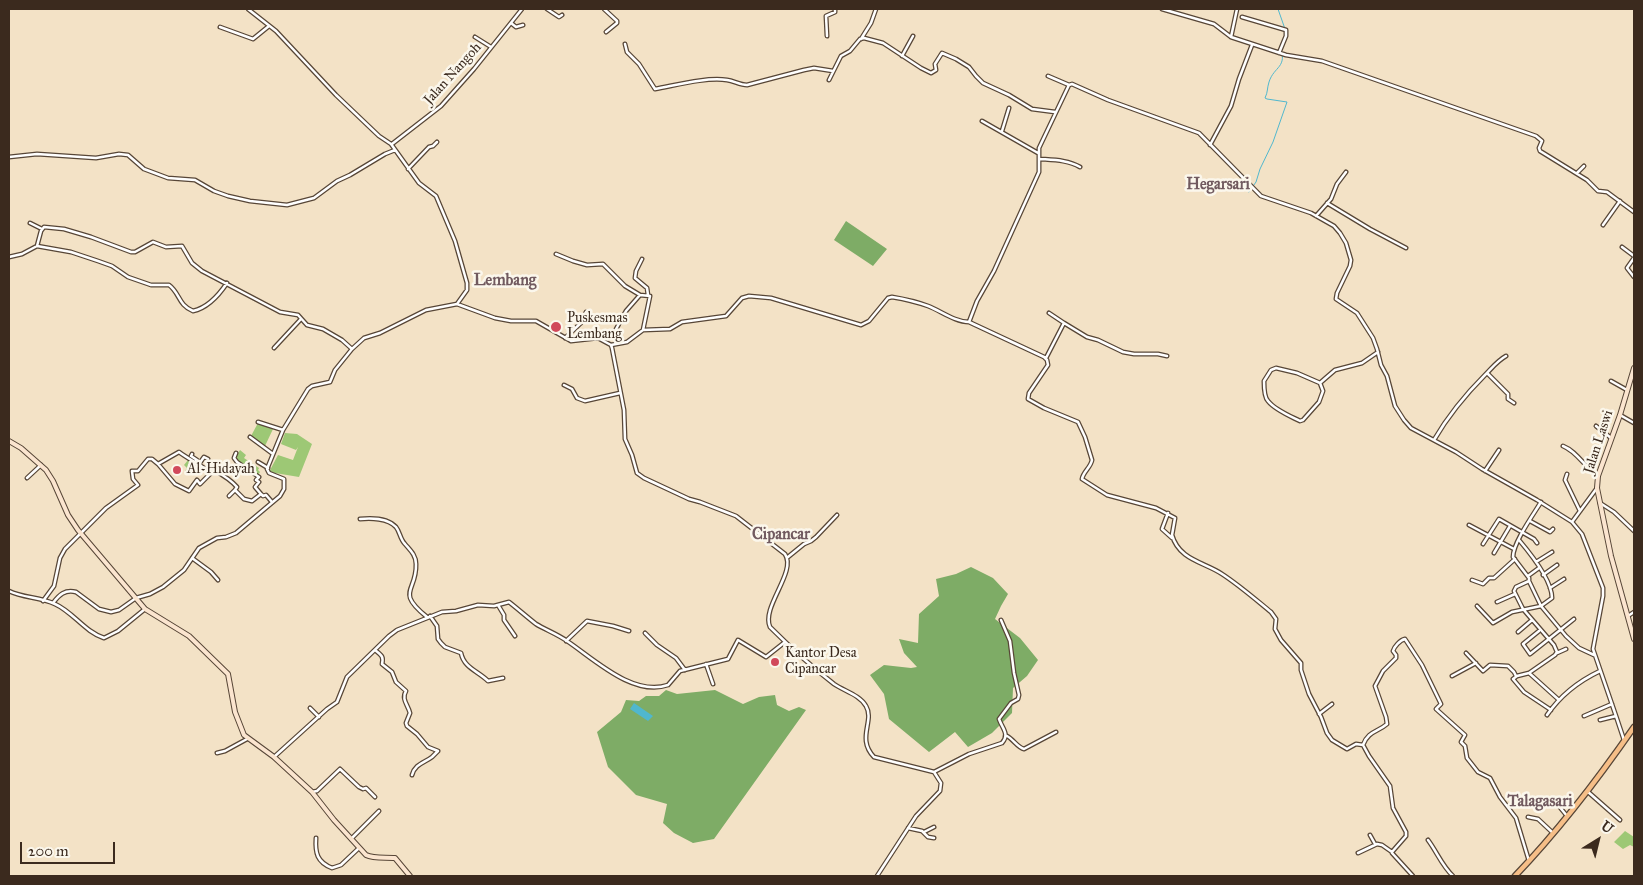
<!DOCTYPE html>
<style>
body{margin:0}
#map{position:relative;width:1643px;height:885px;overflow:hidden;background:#f3e2c6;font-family:"IM FELL Great Primer",serif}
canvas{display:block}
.frame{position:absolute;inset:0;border:10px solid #3b2a1e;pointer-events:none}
.north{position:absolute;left:1573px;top:815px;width:50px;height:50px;-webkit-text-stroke:4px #fbf7ec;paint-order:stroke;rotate:36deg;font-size:14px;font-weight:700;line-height:20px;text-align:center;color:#3b2a1e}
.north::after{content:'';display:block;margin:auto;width:18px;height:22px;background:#3b2a1e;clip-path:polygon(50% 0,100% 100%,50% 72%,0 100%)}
.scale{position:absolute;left:20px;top:842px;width:95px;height:22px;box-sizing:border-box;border:2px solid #3b2a1e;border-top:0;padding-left:6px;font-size:15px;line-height:18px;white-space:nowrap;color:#3b2a1e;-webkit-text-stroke:4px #fbf7ec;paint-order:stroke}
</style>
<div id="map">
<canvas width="1643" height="885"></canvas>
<div class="frame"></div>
<div class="north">U</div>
<div class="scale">200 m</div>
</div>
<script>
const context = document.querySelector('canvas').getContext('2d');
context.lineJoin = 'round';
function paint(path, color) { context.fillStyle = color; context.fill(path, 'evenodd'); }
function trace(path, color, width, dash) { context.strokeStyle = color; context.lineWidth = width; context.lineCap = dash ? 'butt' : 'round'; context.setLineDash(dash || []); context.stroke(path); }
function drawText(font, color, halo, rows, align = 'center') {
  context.font = font + ' "IM FELL Great Primer",serif'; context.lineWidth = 5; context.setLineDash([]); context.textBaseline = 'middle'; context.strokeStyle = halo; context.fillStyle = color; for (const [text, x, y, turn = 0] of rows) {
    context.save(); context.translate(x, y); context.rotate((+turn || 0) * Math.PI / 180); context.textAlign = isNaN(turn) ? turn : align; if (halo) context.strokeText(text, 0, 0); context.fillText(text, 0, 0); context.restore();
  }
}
paint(new Path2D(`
 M258,423L273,429L265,446L251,436Z
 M285,433L297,434L312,444L299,477L269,472L278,455L293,460L298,447L296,450L281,444Z
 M240,450L246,455L244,458L259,468L258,470L260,472L258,475C251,469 239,464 235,458Z
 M188,460L197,465L191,475L185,471L187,468L184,465Z
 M1625,831L1634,837V847L1630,845L1623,849L1614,842Z`), '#9dc875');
paint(new Path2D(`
 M846,221L887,249L873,266L834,240Z
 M971,567L993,578L1008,594L1001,606L995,619L1020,638L1038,660L1027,676L1013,688L1012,713L992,733L968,747L955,732L929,752L889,719L884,694L870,675L884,665L911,668L917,667L904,653L899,639L918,643L919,614L939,596L936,579L956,574Z
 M666,690L677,694L715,690L743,704L759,697L775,695L777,705L789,711L799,707L806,710L714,839L693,843L674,833L663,823L667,804L636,795L608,767L597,732L621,712L626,700L639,701L646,696H659Z`), '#7eac66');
paint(new Path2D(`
 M634,703L653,716L648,721L630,709Z`), '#50b7ce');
trace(new Path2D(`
 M1278,9L1285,29
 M1249,192L1256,182L1260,169L1273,142L1287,102L1267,99L1265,98C1268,92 1267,88 1269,82C1274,66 1288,68 1280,46L1282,42`), '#50b7ce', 1);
const street = new Path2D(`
 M248,9L276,31L336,95L379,136L391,144L419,183L436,196L455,241L467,283V290L457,304
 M547,9L559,17L562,15
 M604,9L617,21V23L606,32
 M1162,9L1214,24L1231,37L1237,9
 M1242,17L1286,30V36L1279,53
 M511,23L516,27L523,25
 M220,27L253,39L269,26
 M827,36L826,16L835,12V9
 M475,37L491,47
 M1231,37L1286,55L1322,61L1536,136L1542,141L1539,148L1540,151L1587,180L1598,191L1607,192L1634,212
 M861,39L871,23L876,9
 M625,44L627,52L639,64L655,89C677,85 706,77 727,80C734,81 740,85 747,85L804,70L814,68L833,71
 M902,56L913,36
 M1048,76L1069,85
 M829,80L841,56L850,51L860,39L864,38L883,43L921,68L931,73L936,70L935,64L942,53L956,59L969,67L976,76L983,83L1009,95L1032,109L1055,112
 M982,121L1038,153
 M1002,131L1009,108
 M392,144L441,106L474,69L522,9
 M1210,145L1231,106L1239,79L1252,45
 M9,157L37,154L96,158L119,154L128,155L144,169L168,178L195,180L214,191L228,196L250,201L287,205L314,198L337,181L350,175L385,154L395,150
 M1040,159C1054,160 1068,160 1080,167
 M408,169L429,147L433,146L437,142
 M1577,173L1584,166
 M1327,203L1370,229L1406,248
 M1316,216L1331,199L1337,184L1346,172
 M30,223L42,229
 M1603,225L1620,201
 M37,246L71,252L98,261L112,266L128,277L151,285H169C180,293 178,305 193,311C207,308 219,295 227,283
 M1622,247L1634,256
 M556,254L573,261L587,265L603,264L625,286L640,295L650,296L643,330
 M9,257L22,254L37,246L41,231L44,227L64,229L91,237L131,252H135L153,242L166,247L182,246L192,263L202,271L280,312L298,315L307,325L323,329L342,340L352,349
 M1634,258L1627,268L1634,277
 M642,259L636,271L635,278L647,288L648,295
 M1049,313L1064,323
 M969,322L977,301L994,271L1039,172V148L1069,85L1072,84L1108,100L1199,133L1261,196L1311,213L1334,226L1340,233L1346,243L1351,260L1350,266L1337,293L1336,299L1357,313L1373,338L1377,349L1381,365L1387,376L1395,406L1404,420L1411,428L1456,452L1482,469L1537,500L1572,522L1582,534L1603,588V596L1593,649L1616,716L1624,740
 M615,331L626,311L640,295
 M565,338L583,321L586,312
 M611,345L627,342L643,330L670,329L682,322L726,316L742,298L749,296L771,298L861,325L869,321L888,298L892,297C904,299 917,302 928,306C941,311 955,322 969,322L1044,357L1047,360L1048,365L1029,393L1028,399L1044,408L1078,422L1085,437L1092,460C1091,467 1083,472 1082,479L1107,495L1156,508L1175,518L1172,535C1179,560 1204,562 1222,574C1239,585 1255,599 1271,612L1276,619L1275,629L1281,640L1301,663V670L1309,694L1321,717L1327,733L1332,740L1347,749L1356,744L1363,745L1369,756L1390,786L1393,808L1406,832V836L1392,852V853L1413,876
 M274,348L301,319
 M1046,358L1064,323L1087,337L1098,340L1123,352L1134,354H1158L1167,356
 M1487,373L1508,394V399L1514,403
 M1611,381L1627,390
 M1320,383L1323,391L1319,402L1303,420L1300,421C1290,416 1275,410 1268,401C1264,397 1264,387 1264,381L1271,370L1276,368L1297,373L1320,383L1335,370L1362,363L1378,352
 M564,385L572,389L577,398L585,401L620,393
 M1620,415L1634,423
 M258,422L283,430
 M1596,426L1611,438
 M250,437L273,454
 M1434,440C1448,416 1466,394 1485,375C1492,368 1497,361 1506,356
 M1563,446C1578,452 1584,467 1598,476
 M236,453L234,458L237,462L259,477L256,480L259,482L255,487L261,494
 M192,454L191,456L197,460L195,462
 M258,462L268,468
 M158,464L175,484L189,491L197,480L200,484L211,473
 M199,464L204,457L208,459
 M1485,471L1499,450
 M1567,474L1565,480L1580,511
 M27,478L41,465
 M229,496L235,490
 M1541,502C1533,515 1513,543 1513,557L1529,578V581L1541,606L1566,636L1579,648L1594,655
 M1600,503L1614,512L1634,531
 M1168,513L1162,529L1172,538
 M360,519C370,518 388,518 396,527C400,532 400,539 405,544C410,550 416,555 416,564C417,592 395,591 427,617
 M1530,521L1550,532L1553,529
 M1572,522L1597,488
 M1469,525L1514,549
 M1483,544L1499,519L1534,539L1537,543
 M1494,553L1510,526
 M788,557L804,544L811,541L816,537L837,515
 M192,558L211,572L218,580
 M1536,562L1552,552
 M1543,575L1557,565
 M1528,576L1539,568
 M1472,580L1483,584L1489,578H1494L1515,559
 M1529,581L1516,587L1514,591L1523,609L1554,645L1557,652L1555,655L1529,673L1517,676L1513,679L1524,692L1551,710
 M1550,588L1564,579
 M9,591C23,598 40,597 55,604C73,612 85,632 104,638L118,631L145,609
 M43,601L54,586L60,558L65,549L106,508L138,485L133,479L132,471H138L148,459H152L158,464L179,452C190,460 201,465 211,473L214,470C223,475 230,479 237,487L235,490L244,499L252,501L261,494L263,496L266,495L272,502
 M1497,602L1515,594
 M53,603C59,595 65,589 76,592L99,609L111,612L119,610L136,598L150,594L163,587L184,570L199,548L217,538L226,537L236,533L280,496L284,489V479L269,473L267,469L283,430L308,389L312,386L330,382L335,370L352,349L364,338L380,333L426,310L457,304L495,318L511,321H536L571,341L598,338L611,345L612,348L624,410L625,439L632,455L637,473L644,478L689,499L700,502L736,516L785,554C797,572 761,607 770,627C790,647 812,667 834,684C844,691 860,695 866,706C875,721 856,738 874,757L934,772L941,783L940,791L916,816L877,876
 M498,605L504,615V620L515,636
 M1477,606L1493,623L1512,612L1541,606L1552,598C1552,581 1530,553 1519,540
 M430,616L437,626L438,639L441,643L445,647L461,653C464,668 478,671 488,681L503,678
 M1628,616L1634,612
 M1539,631L1523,644L1530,654L1574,619
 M1518,632L1532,620
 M645,633L657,645L676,658L685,670
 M566,641L587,621L613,626L629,631
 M375,650C381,655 384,656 382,664L392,672L396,682L406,691C401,699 408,705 410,713L406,723L407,726L417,734L428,747L438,751C436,753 434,755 432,757C424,763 415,764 412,775
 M1466,653L1483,671L1490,665L1508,666L1514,672L1516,676
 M1557,653L1566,649
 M706,664L713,684
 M1529,673L1559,700
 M1452,676L1476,663
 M310,708L319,717
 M1319,714L1332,704
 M1547,715C1560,696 1579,681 1600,671
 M1584,716L1612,704
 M1600,720L1616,716
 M1007,736C1013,739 1018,748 1024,749L1056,732
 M1363,745C1368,731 1378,732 1387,724L1386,717L1375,686L1383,671L1396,658V655L1393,651C1394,647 1400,640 1405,639L1422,665L1441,704L1436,709L1465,735L1461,742L1465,746L1467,758L1478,772L1490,778L1500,797L1516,818L1529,861
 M217,753L225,751L247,739
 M274,757L327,709L337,702L347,677L389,636L397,630L442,612L456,611L478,605L494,606L509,602C518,609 527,617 536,624C546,630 557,634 567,641C594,659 633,697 668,685L680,671L728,659L738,640L766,657L785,642
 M934,772L969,754L1002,743C1010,734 1002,728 999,719L1011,703L1018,699L1019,695L1014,673L1010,641L1001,620
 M1587,791L1620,820
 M312,792L317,791L340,769L359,787L363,789L366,788L375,797
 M1554,800L1567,816
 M1528,817L1538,819L1553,833
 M908,828L922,831L928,837L934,838
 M924,832L934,827
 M1370,835L1375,844
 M316,838C315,853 317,862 332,868L341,865L359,848
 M351,839L379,811
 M1428,840C1437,852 1442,866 1453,876
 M1358,853L1377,844L1382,845L1392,852`);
const secondary = new Path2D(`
 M1634,368L1620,415L1598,476L1597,488L1611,556L1634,639
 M9,441L21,448L46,470L53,481L68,515L78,530L145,609L189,636L228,674L235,712L244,735L274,757L312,792L334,820L366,855C374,859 386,857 395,858L410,876`);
const primary = new Path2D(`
 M1515,876C1559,830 1598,779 1634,727`);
trace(street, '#574637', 5);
trace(secondary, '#574637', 6);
trace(primary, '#574637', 7);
trace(street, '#fff', 2.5);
trace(secondary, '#fbe5cf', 4);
trace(primary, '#f6be87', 4.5);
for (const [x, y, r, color] of [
 [556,327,6,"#d1495b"],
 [177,470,5,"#d1495b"],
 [775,662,5,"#d1495b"]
]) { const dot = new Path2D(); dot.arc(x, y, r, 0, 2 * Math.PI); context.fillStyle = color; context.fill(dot); trace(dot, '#fbf7ec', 2); }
drawText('14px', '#3b2a1e', '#fbf7ec', [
 ["Jalan Nangoh",453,74,-48],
 ["Jalan Laswi",1599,442,-72]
]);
drawText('14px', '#3b2a1e', '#fbf7ec', [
 ["Puskesmas",567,319],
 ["Lembang",567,335],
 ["Al-Hidayah",187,470],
 ["Kantor Desa",785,654],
 ["Cipancar",785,670]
], 'left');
drawText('bold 16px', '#715a5f', '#fbf7ec', [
 ["Hegarsari",1218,185],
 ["Lembang",505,281],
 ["Cipancar",781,535],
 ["Talagasari",1540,802]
]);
</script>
